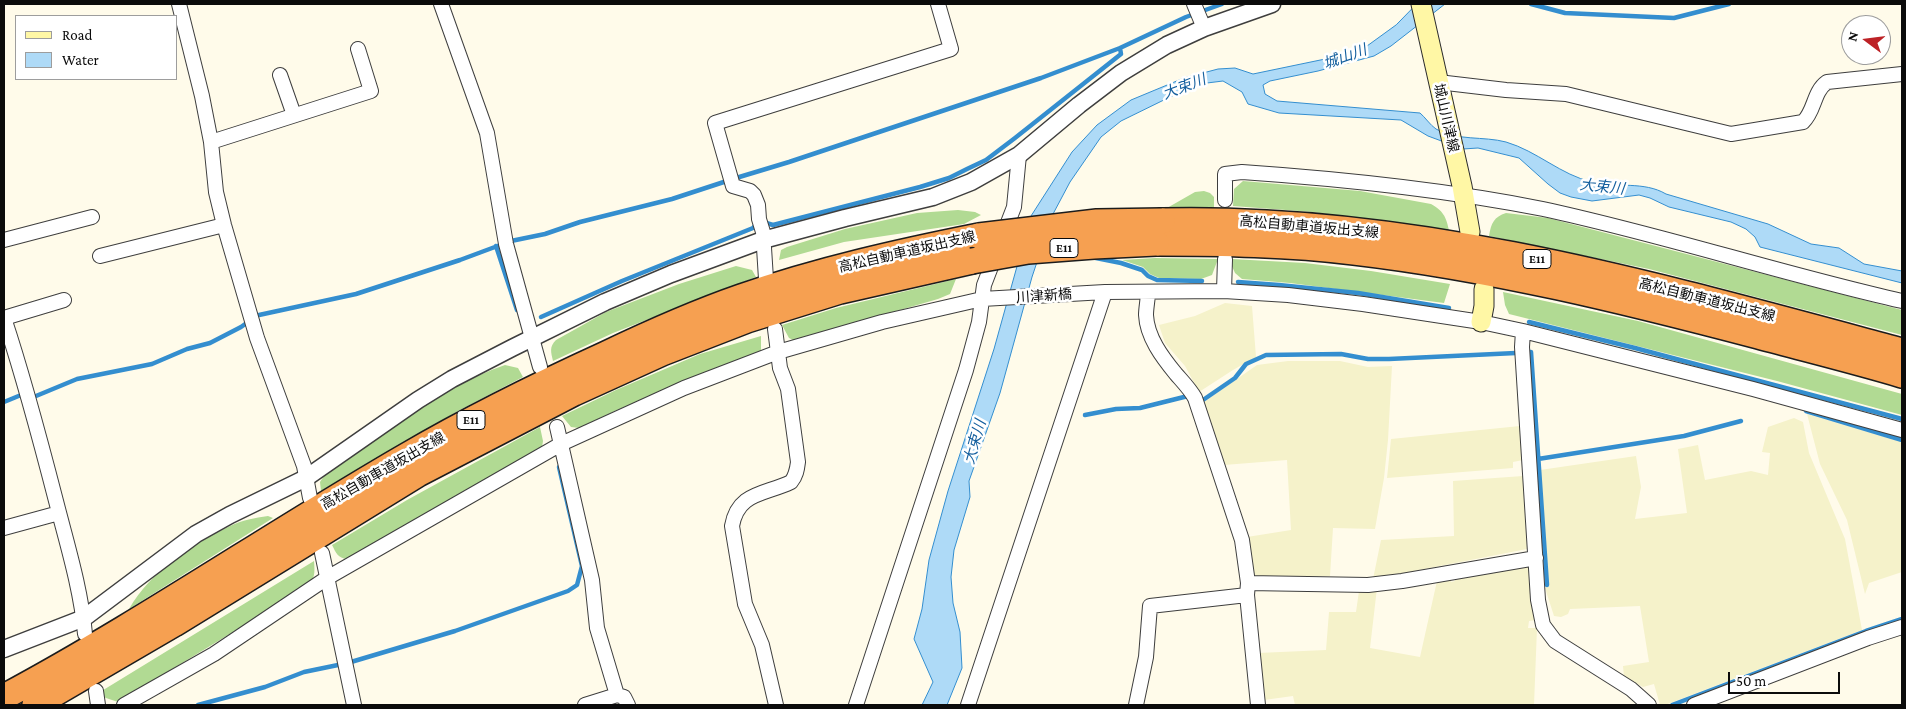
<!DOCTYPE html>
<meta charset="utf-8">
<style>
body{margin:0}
#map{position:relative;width:1906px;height:709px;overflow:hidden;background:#fffbea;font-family:"Crimson Pro",serif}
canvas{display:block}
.frame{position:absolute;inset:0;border:5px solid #0b0b0b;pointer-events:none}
.legend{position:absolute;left:15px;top:15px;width:162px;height:65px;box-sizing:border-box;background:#fff;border:1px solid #9d9d9d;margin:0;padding:6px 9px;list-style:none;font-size:15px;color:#0b0b0b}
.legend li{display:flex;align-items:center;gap:10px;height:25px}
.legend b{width:25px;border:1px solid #9d9d9d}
.north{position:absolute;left:1841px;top:15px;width:50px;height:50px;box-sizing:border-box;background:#fff;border:1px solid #9d9d9d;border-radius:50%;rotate:285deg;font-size:14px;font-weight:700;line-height:20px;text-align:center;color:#0b0b0b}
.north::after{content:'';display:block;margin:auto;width:18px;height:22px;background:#bd2226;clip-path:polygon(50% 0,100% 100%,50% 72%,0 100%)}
.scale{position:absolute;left:1728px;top:672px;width:112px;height:22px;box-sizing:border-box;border:2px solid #0b0b0b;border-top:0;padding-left:6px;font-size:15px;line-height:18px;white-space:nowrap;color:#0b0b0b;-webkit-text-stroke:4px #fff;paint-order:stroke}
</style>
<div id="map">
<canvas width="1906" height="709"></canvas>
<div class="frame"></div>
<ul class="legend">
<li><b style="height:6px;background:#fff7a5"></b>Road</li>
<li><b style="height:14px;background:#aedaf7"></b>Water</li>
</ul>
<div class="north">N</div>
<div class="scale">50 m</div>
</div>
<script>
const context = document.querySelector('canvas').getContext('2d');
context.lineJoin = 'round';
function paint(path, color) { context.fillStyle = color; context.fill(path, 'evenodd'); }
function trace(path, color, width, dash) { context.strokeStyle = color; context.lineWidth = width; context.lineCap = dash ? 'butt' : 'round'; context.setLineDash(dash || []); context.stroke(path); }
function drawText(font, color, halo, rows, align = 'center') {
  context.font = font + ' "Crimson Pro","Noto Sans JP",serif'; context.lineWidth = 5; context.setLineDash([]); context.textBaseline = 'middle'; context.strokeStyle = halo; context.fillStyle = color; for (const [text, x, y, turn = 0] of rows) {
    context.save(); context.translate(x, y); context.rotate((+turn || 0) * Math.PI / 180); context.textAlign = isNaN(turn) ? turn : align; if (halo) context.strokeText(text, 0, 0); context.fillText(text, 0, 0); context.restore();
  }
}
paint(new Path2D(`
 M1225,303L1252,306L1256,357L1233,370L1199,392L1185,366L1165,343L1159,325L1195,316Z
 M1340,361L1368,367L1392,366L1388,440L1384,478L1375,529L1333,528L1330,576L1251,577L1247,537L1291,530L1287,460L1224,465L1204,402L1257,365L1288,361Z
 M1807,414L1902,442V572L1869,583L1865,594L1847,520L1820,464Z
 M1794,418L1803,422L1809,453L1845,539L1862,630L1665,705H1660L1654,684L1643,687L1624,677L1623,666L1649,662L1640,606L1570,609L1568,614L1561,617L1554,616L1545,588L1549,586L1540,470L1636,456L1641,487L1635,519L1687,513L1678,449L1698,445L1705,480L1751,471L1768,475L1770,453L1762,452L1768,427Z
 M1520,426L1523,460L1513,462V468L1387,478L1391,439Z
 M1523,476L1527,549L1373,579L1381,540L1454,536L1453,481Z
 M1531,565L1536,620L1529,621L1528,628H1537L1534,705H1295L1293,696L1264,700V693H1262L1258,653L1326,650L1329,612H1356L1359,591L1377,588L1370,648L1420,657L1437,581L1450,578L1451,582L1455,581V577Z`), '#f5f2ca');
paint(new Path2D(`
 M1243,181L1360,191L1431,204C1443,211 1446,216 1449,230L1312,212L1233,206L1234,189Z
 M1204,191L1210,193L1214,197V212H1160L1195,192Z
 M958,210L975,212L981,215L964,224L844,242L779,260L781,250L787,247L845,229L917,213Z
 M1506,213L1548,218L1902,310V335L1649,269L1489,236C1491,223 1494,217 1506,213Z
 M1155,258L1218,259L1212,275L1201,279L1159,278L1150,274L1143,267L1122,260Z
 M1232,259L1305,263L1371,271L1450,284L1444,303L1290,283L1242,279L1235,273L1231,264Z
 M736,266L752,270L756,277L613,333L553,361C551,352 549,347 556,340L606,312L679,284Z
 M956,279L950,294L938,299L800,339L793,340L789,338L782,325L836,308Z
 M1503,292L1638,321L1902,394V415L1777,381L1509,314L1505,305Z
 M761,336V351L617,410L579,428L571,427L562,416L616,390L700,354Z
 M505,365L518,368L523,377L458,411L321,491L320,482L324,476C380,436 439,388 505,365Z
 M540,427L543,441L542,447L347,559C338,558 336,553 332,545L407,500Z
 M268,516L273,518L129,609C151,571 192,544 230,526C242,520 255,518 268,516Z
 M314,561C315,573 315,579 307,587L118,702L103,697L100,692Z`), '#b1da93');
const water = new Path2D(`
 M1417,4H1445L1391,46L1374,56L1318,71L1270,81L1263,85L1265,94L1277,101L1420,113C1425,117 1430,125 1436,129C1456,141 1484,136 1506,142C1537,151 1561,175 1592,182C1617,188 1644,181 1666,194L1768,224L1811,244L1839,248L1864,264L1902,271V283L1760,247L1755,237L1746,229L1731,222L1669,207L1650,198L1639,195L1592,201L1571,197L1560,193L1548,184L1519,158L1478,148L1463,149L1428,136L1401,120L1279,113L1248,104L1242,92L1223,81L1207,83L1172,96L1121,121L1101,137L1070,182L1053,214L1032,277L1000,393L969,481L970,497L954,550L951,577L953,603L960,632L962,668L947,705H922L933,682L914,639L922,609L929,560L948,491L994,349L1031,216L1072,152L1097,125L1131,100L1184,78L1218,69L1235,68L1253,74L1330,58L1367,46L1396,25Z`);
paint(water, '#aedaf7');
trace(water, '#348ecf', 1);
trace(new Path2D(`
 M1531,4L1565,13L1674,18L1729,4
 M763,222L773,225L920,187L949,178L967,169L986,160L1015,138L1121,54L1120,48L1186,17L1222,4
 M496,246L517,310
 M1091,257L1121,263L1142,270L1148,276L1157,280L1202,281
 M1238,282L1279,285L1358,293L1449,308
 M259,315L356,294L460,260L511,241L545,234L580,222L672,199L736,178L789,162L1041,78L1120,48
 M541,317L622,281L753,228L756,224
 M1529,322L1635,348L1902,419
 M1529,352H1531L1547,585
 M36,396L77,379L152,364L187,349L210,343L241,327L248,322
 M1203,400L1235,378L1246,364L1266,355L1341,354L1368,359H1389L1516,353
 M4,402L21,395
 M1806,411L1902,440
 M1085,415L1116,409L1140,408L1188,396
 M1538,459L1684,436L1741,421
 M351,662L455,631L568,591L577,585L582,566L559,467
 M198,705L265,687L304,672L338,665
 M1672,705L1866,631L1902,619`), '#348ecf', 4.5);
const minor = new Path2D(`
 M179,4L202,96L211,142L216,192L224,225L257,338L304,466L310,498
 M441,4L487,133L506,244L540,367
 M1194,4L1204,28
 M280,75L294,115
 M1438,82L1506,90L1566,94L1731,134L1803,122C1815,111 1813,92 1827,82L1902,74
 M211,142L371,91L358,49
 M1225,200V174L1242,172C1343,179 1443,189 1543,209C1664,235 1782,274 1902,301
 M4,240L92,217
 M100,256L224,225
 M766,279L763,232L759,219L758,205L754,195L750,191L733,186L715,123L951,49L938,4
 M1224,291L1225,259
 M1148,292C1148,299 1146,308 1146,315C1147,337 1162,357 1176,374C1183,382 1190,389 1195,398L1242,540L1248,583L1247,595L1258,705
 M4,318C24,378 40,439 56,501C67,544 81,589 85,634
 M4,318L64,300
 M775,329L780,368L788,389L798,462C797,470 796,476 791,482C764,495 738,492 732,526L745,604L762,645L776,705
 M1523,331L1522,347L1538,600L1543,625L1555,641L1631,689L1649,705
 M557,427L592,580L597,628L617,695L624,697L628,705
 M4,528L59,513
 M322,553L354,705
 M1248,583L1368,585L1402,581L1536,558
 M96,691L98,705
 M124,705L214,654L327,578L561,444L684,388L778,352L882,322L982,299L1105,292L1224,291L1288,295L1363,304L1481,322L1523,331L1753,389L1902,430
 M585,705L617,695
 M856,705L966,370L979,322L984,285L1014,207L1019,155
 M968,705L1105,292
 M1136,705L1146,657L1150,606L1247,595
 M1694,705L1868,638L1902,627`);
const tertiary = new Path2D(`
 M4,649L84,618L196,534L230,515L306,478L418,400L452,379L512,348L605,302L671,274L763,240L845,218L933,197L971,182L1019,155L1079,105L1121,73L1167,45L1204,28L1272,4`);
const secondary = new Path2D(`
 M1421,4L1462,186L1470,232
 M1481,322L1484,306V289`);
const motorway = new Path2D(`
 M1162,221C1415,215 1660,286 1902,351
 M1156,243C1222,243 1288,244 1354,252C1491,268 1625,301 1758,336C1806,349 1855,361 1902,375
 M4,697C142,623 271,534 406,456C471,418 538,385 606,354C650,333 695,313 741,297C819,270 899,252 979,236
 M35,705L174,624L418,474L574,393L662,353L747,320L840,291L972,261`);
trace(minor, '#3e3e3e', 16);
trace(tertiary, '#3e3e3e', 19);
trace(secondary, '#2d2d2d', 21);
trace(motorway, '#1c1c1c', 28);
trace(minor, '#fff', 14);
trace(tertiary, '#fff', 16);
trace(secondary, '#fff7a5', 19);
trace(motorway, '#f6a051', 25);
const motorwayBridge = new Path2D(`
 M979,236L1097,222L1162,221
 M972,261L1028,251L1094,246L1156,243`);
trace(motorwayBridge, '#1c1c1c', 28, []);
trace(motorwayBridge, '#f6a051', 25);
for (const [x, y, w] of [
 [1064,248,28],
 [1537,259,28],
 [471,420,28]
]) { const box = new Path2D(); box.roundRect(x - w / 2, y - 9.5, w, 19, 4); context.fillStyle = '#fff'; context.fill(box); trace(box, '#0b0b0b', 1); }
drawText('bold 12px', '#0b0b0b', null, [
 ["E11",1064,248],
 ["E11",1537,259],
 ["E11",471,420]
]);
drawText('14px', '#0b0b0b', '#fff', [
 ["城山川津線",1446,118,77],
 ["高松自動車道坂出支線",1309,227,5],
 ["高松自動車道坂出支線",907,252,-13],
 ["川津新橋",1044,296,-4],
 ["高松自動車道坂出支線",1707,300,14],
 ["高松自動車道坂出支線",383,471,-30]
]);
drawText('italic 15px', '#145f9e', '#fff', [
 ["城山川",1345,57,-20],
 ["大束川",1184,87,-21],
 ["大束川",1602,187,6],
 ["大束川",975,442,-74]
]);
</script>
